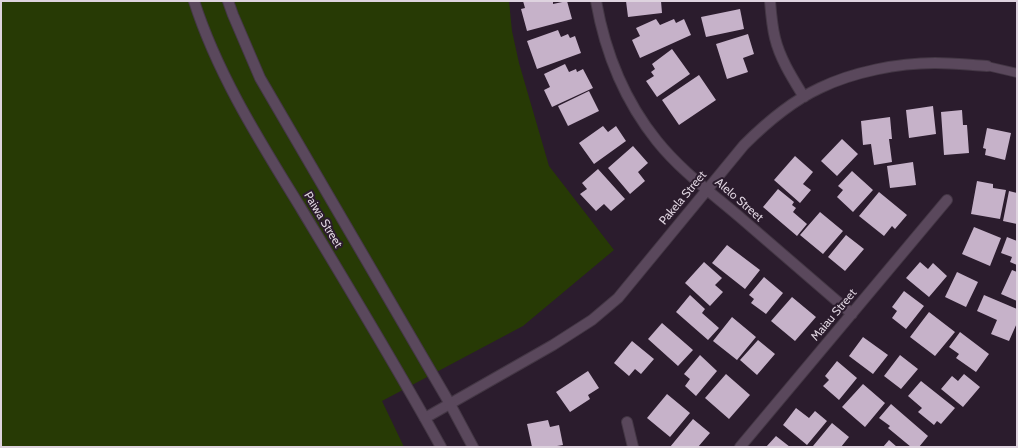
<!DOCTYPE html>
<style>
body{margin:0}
#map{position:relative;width:1018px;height:448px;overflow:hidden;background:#2b1c2d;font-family:Cabin,sans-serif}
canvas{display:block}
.frame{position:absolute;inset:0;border:2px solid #ded3df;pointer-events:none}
</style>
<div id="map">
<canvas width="1018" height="448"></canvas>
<div class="frame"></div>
</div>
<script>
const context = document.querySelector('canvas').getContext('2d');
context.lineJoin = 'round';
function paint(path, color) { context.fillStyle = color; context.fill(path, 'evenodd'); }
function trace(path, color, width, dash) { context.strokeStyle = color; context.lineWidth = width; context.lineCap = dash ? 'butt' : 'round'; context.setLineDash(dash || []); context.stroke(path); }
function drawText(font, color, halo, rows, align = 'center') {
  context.font = font + ' Cabin,sans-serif'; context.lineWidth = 4; context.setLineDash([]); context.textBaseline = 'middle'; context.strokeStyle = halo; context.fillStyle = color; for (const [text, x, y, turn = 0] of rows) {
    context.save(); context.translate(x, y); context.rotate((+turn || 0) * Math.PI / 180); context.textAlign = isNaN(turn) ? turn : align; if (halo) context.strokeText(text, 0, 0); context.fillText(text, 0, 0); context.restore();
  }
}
paint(new Path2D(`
 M1,1H509L512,31L519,63L549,166L614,250L523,326L382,401L404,447H1Z`), '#273a05');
paint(new Path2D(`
 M523,1H553V4L567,1L572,19L527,31L521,9L525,8Z
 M626,1H661L662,13L628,17Z
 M740,9L744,29L706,37L701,17Z
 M656,19L660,25L674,19L676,23L684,19L691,35L640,58L632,40L640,36L636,28Z
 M558,30L561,37L568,34L570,38L575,36L581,53L537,69L527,41Z
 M748,34L754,54L743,58L748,72L727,79L716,44Z
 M672,49L690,74L657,97L646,81L654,76L651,72L655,69L652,64Z
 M565,64L569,72L576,69L577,72L583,69L593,88L552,107L544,90L550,87L544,74Z
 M699,75L716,100L679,125L662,100Z
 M589,91L599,111L568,126L558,106Z
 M933,106L936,134L909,138L906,110Z
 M962,110L963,125H967L969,153L944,155L941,112Z
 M890,117L892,139H889L892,162L874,165L871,144L863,145L861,121Z
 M603,126L608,132L616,126L626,141L594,164L579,143Z
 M987,128L1011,133L1005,160L985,155L986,149L983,148Z
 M842,139L858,154L837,176L821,161Z
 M633,146L648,163L638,172L645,181L630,194L608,168Z
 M795,156L813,172L803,184L811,190L800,203L774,180Z
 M913,162L916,185L890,188L887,166Z
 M598,169L625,199L611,211L604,204L596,211L580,194L587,189L582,183Z
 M852,171L873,190L853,212L837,197L843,190L838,186Z
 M977,181L993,184V188L1006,190L1000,219L971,214Z
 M778,189L794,202L792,205L796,208L793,212L807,224L797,236L763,207Z
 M1009,191L1017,193V224L1003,221Z
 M879,192L907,215L895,229L892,226L884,236L859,216Z
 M820,212L843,231L823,254L800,235Z
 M974,227L1001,238L990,266L962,254Z
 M846,235L864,249L845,271L828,257Z
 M1007,237L1017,241V265L1010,262L1012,257L1001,253Z
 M727,245L760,270L745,289L712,263Z
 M704,262L722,278L715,285L723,292L710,306L685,283Z
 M920,262L928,269L933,263L947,276L929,297L906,278Z
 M1012,270L1017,272V301L1001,294Z
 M957,272L978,282L966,307L945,297Z
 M764,277L783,293L766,314L751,303L754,299L749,295Z
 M904,291L924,306L906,329L892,318L897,311L892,307Z
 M690,295L705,309L702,313L719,328L708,340L676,312Z
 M984,295L1017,309V323L1009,341L991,334L997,320L977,311Z
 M792,297L816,317L795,341L771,321Z
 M929,312L955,332L935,356L910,337Z
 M732,317L756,337L737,360L713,341Z
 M662,323L693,350L678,366L648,339Z
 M960,332L989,354L976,372L956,358L959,354L949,347Z
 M863,337L888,355L873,374L849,356Z
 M758,340L775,354L757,375L740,360Z
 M632,341L654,359L641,374L635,369L629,376L614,363Z
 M700,355L717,371L696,396L685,386L690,379L684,374Z
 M900,355L918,369L901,389L884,376Z
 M837,361L857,378L839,400L823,386L829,380L825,376Z
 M588,371L599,388L588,395L590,399L570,412L556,392Z
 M726,374L750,395L729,419L705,398Z
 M964,374L980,387L963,407L941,389L952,376L958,381Z
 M921,381L955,408L941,424L937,421L934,425L918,412L922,408L908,396Z
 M863,384L885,403L865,427L842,407Z
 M667,394L690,413L670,437L647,418Z
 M891,404L928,436L919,447H911L888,428L890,426L879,418Z
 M796,408L809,418L815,411L827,421L807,445L783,425Z
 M693,419L710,433L698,447H670Z
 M548,420L550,427L559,425L563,445L551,447H532L527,424Z
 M832,423L849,437L841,447H815L813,446Z
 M776,436L790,447H766Z
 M889,440L897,447H883Z`), '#c6b2c9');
const lane = new Path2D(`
 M987,66L1017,73`);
const street = new Path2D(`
 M596,1C605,52 624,100 657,141C681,171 713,194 742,219C778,250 815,282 852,314
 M770,1C771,13 772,26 775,38C780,59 793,79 804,97
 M425,418L553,345L592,320L618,298L744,145C766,123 792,101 820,88C853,72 898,63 935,63C953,63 970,65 987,66
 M627,422L633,447
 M740,447L947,200`);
const secondary = new Path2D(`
 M194,1C218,76 261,143 302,210C349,288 397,367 441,447
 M228,1L233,15L260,78L450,404L473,447`);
trace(lane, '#443745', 10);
trace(street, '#443745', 12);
trace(secondary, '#443745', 12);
trace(lane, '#5a485c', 8);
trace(street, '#5a485c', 10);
trace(secondary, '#5a485c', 10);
drawText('12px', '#ded3df', '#2b1c2d', [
 ["Pakela Street",683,198,-50],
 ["Alelo Street",739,200,41],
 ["Paiwa Street",323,220,59],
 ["Maiau Street",834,315,-50]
]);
</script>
